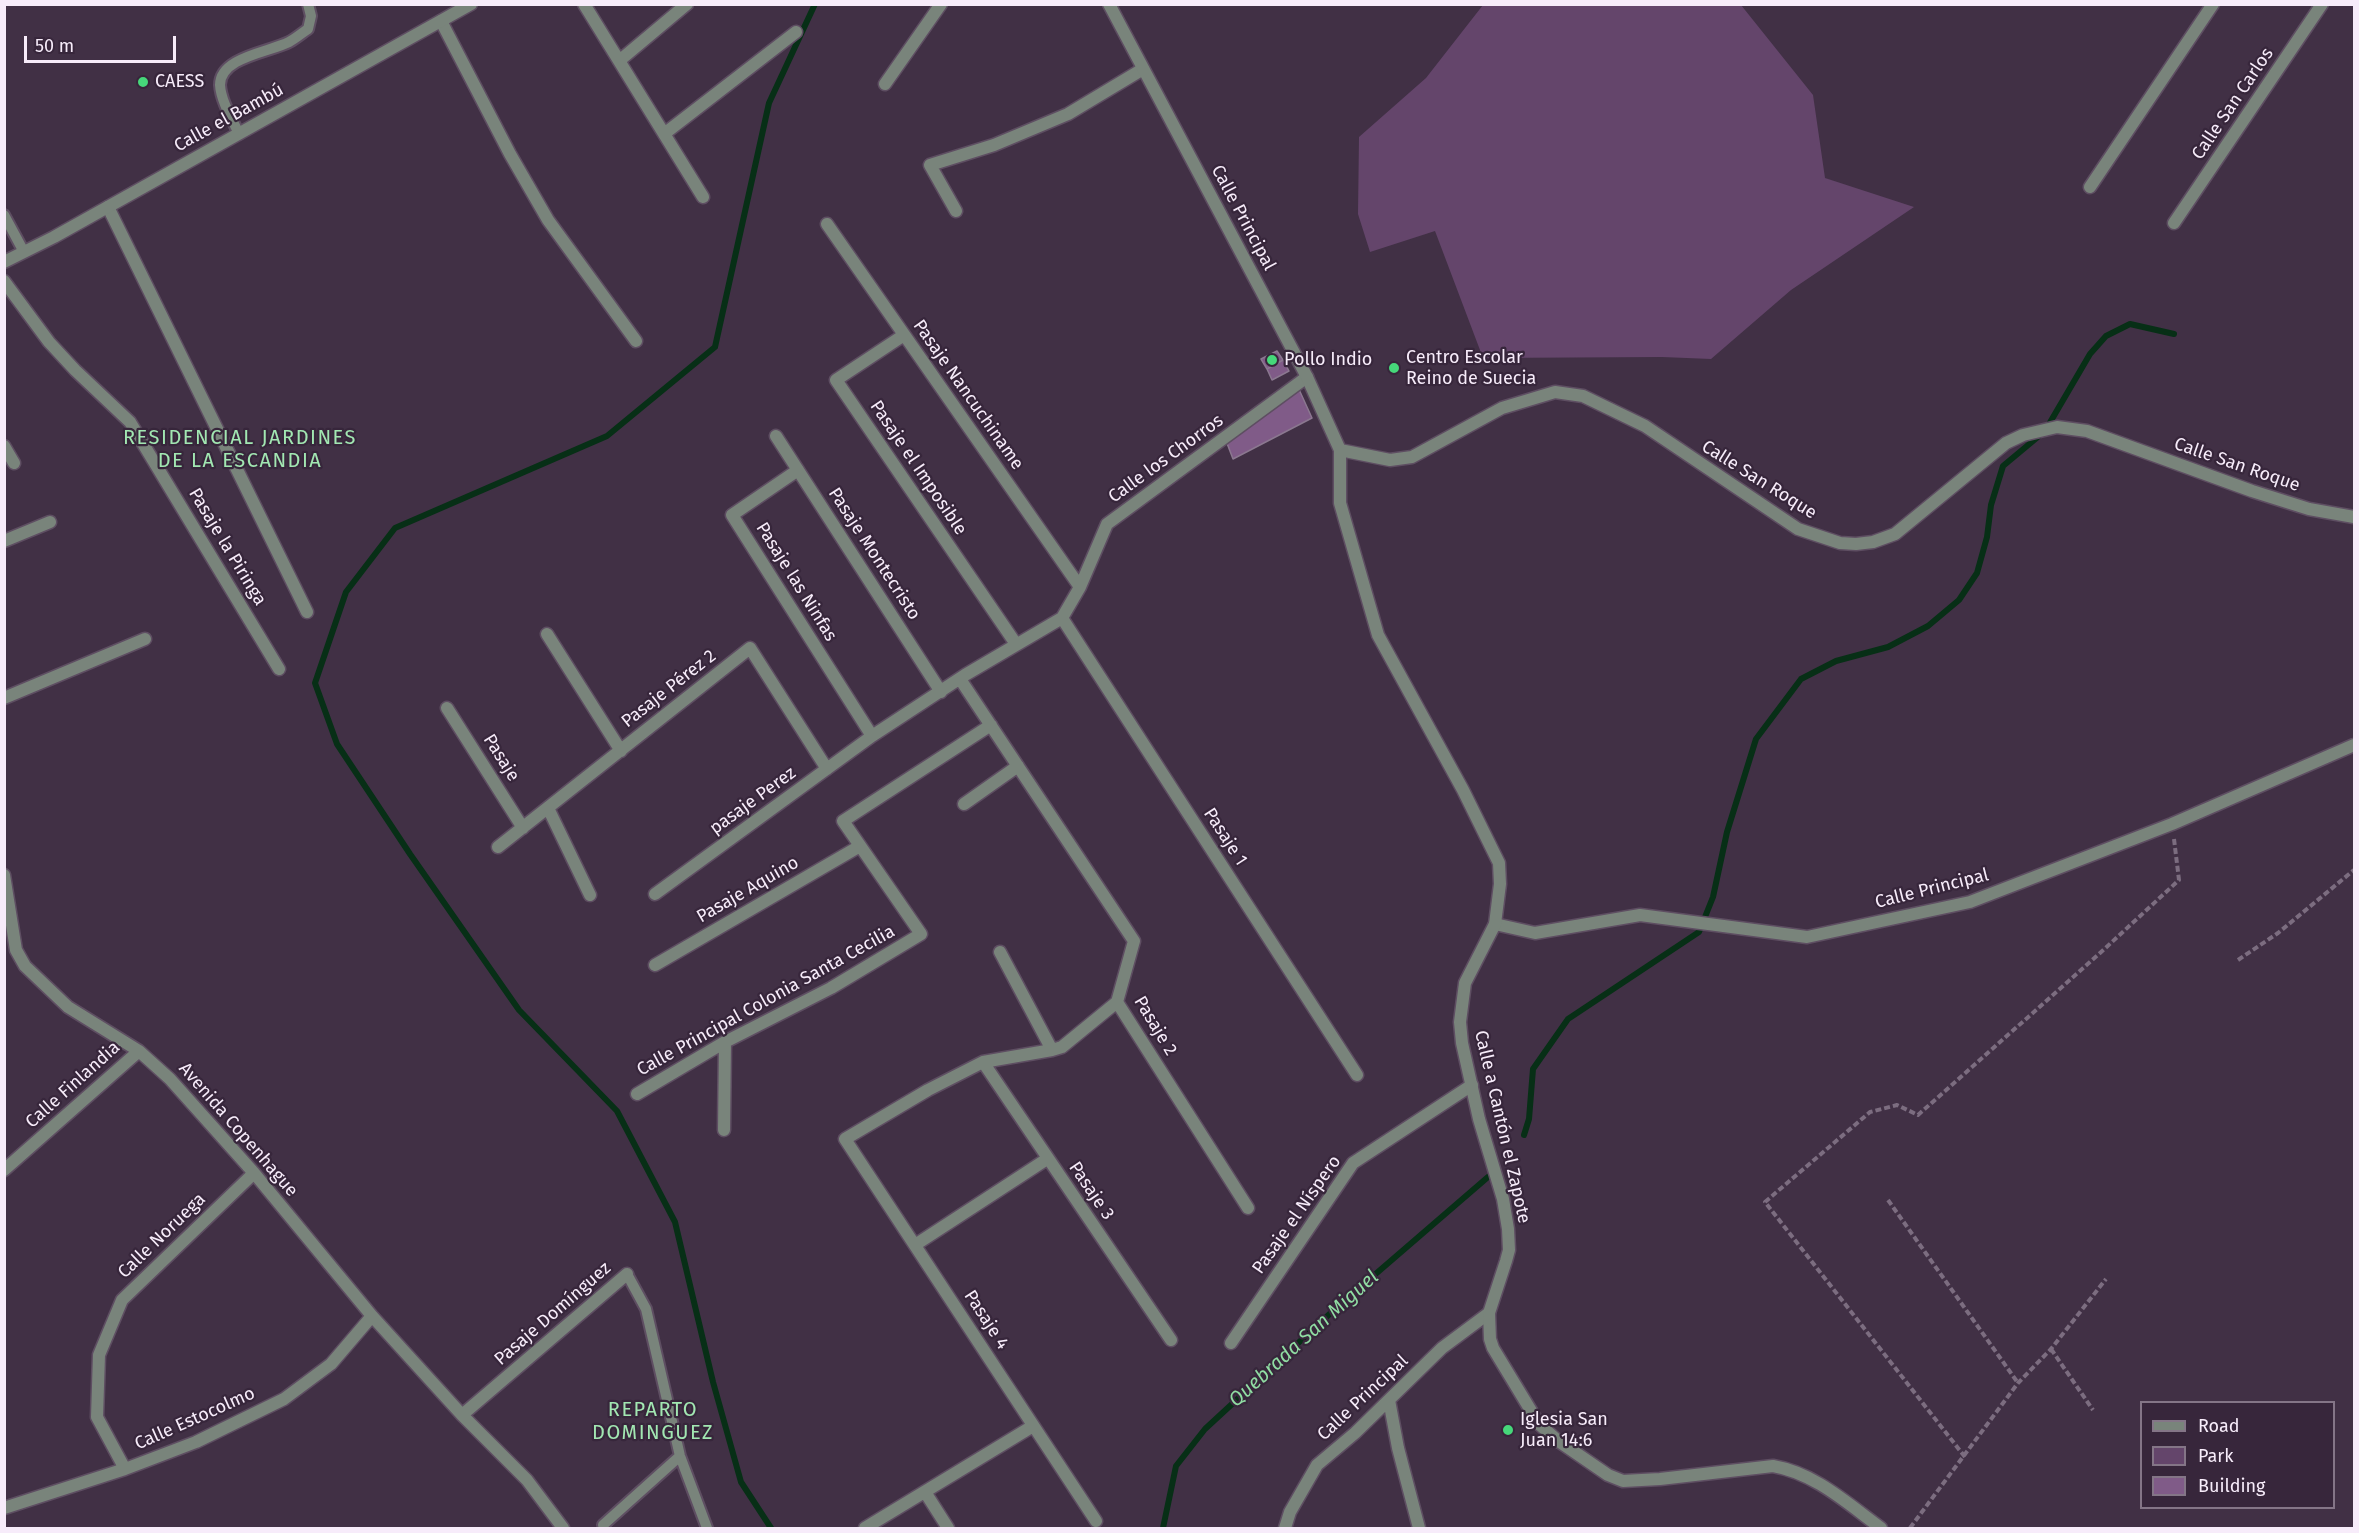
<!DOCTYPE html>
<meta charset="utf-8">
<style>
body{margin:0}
#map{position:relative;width:2359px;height:1533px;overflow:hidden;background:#413045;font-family:"Fira Sans",sans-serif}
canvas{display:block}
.frame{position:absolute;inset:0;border:6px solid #f7ecfa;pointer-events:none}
.legend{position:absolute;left:2140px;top:1401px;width:195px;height:108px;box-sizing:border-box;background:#37263b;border:2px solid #847587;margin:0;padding:8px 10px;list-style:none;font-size:18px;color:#f7ecfa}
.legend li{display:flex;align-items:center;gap:12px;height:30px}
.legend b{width:30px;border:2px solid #847587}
.scale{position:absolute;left:24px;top:36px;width:152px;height:27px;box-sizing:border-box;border:3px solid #f7ecfa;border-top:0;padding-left:8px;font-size:18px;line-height:21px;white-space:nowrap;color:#f7ecfa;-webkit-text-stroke:4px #37263b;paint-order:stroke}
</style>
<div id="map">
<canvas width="2359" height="1533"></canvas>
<div class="frame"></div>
<ul class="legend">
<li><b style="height:8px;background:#79847b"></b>Road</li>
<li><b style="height:16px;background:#64456b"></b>Park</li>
<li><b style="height:16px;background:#805b88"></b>Building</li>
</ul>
<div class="scale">50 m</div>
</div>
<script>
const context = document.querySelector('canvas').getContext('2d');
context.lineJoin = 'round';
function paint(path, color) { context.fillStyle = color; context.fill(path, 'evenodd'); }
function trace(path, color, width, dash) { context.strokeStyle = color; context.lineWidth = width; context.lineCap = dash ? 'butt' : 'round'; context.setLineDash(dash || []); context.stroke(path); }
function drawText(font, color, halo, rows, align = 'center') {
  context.font = font + ' "Fira Sans",sans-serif'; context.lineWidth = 4.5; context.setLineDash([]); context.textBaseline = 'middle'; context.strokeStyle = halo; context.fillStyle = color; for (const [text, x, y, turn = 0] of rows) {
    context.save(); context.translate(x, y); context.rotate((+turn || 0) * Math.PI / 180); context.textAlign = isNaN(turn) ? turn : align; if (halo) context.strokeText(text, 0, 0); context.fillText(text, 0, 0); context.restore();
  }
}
paint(new Path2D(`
 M1483,5H1741L1813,95L1825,178L1914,207L1791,290L1711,359L1662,357L1483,358L1435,231L1370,252L1358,214L1359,137L1426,78Z`), '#64456b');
trace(new Path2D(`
 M1524,1135L1529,1119L1533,1069L1568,1019L1699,932L1713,897L1727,832L1756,739L1801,679L1836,661L1888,647L1928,626L1959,600L1977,573L1987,537L1991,505L2003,466L2045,431L2090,354L2106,336L2130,324L2174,334
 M771,1528L741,1482L713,1382L675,1222L617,1111L519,1010L410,854L337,744L315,683L346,592L395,528L607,436L715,347L769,103L815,4
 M1163,1528L1176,1466L1205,1429L1335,1309L1488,1177`), '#072f16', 6);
const building = new Path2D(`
 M1277,351L1283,360L1267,369L1261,359Z
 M1283,360L1289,371L1272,380L1267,369Z
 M1297,385L1312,418L1233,459L1225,438Z`);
paint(building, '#805b88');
trace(building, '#8b7890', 1.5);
const service = new Path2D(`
 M239,134C232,119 221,101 220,85C220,57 270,52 289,42C295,39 302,33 308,29L311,16L308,4
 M4,215L24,252
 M627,1274L646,1309L680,1456L707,1528
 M603,1525L680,1456`);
const pedestrian = new Path2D(`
 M2090,187L2213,4`);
const minor = new Path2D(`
 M584,4L703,197
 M441,21L510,154L548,220L636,341
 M619,61L687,4
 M885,84L941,4
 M664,134L796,32
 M108,207L307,612
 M956,211L930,165L994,145L1068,114L1143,69
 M2174,223L2322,4
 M827,224L1080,587
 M4,281L49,342L75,370L130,422L279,669
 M904,335L836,380L1016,644
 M776,436L941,692
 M4,446L14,463
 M798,470L732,515L872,736
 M4,541L50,522
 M1062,618L1357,1075
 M547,634L621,751
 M960,679L1134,941L1117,1002L1248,1208
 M4,698L145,639
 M447,708L523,828
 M964,804L1018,766
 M548,808L590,895
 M498,847L750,648L827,769
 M4,875L16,950L25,966L68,1007L139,1051L170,1079L254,1173L372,1316L462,1415L527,1480L563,1528
 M655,894L872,736L965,675L1062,618L1080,587L1107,524L1307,377
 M1495,924L1535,933L1640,915L1807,937L1970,902L2172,824L2354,745
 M1000,952L1052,1050
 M655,965L860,846
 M983,1062L1171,1340
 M637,1094L725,1042L831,988L921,934L843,821L991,725
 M724,1130L725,1042
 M4,1170L139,1051
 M915,1245L1047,1159
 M1231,1343L1353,1163L1472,1085
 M1389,1400L1398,1448L1419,1528
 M462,1415L627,1274
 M125,1469L97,1417L99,1355L122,1300L254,1173
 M925,1492L948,1528
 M4,1508L125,1469L196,1442L284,1399L331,1364L372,1316
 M1096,1521L845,1139L928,1090L983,1062L1052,1050L1062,1047L1117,1002
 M865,1528L1033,1426
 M1285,1528L1290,1512L1317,1465L1355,1433L1442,1348L1489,1313`);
const tertiary = new Path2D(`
 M1109,4L1307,377L1340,450V503L1378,635L1463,790L1499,863L1500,884L1495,924L1465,983L1460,1022L1462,1043L1479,1119L1503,1199L1508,1229L1509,1250L1506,1261L1489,1313L1490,1339L1493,1348L1539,1424L1557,1440L1608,1475L1623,1481L1660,1479L1773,1466C1815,1473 1848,1504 1881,1528
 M4,262L54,237L471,4
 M1340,450L1390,460L1412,457L1502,408L1555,392L1583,396L1645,426L1798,529L1840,543L1856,544L1873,542L1895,534L2006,443L2023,435L2057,427L2087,431L2252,491L2309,509L2354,517`);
trace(service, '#5e4e62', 14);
trace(pedestrian, '#5e4e62', 15);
trace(minor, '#5e4e62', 15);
trace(tertiary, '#5e4e62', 15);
trace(new Path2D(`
 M2238,960L2278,933L2354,870
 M1888,1200L2018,1383
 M2051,1349L2093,1410
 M1965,1457L1765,1202L1870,1112L1897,1105L1918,1115L2099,954L2179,880L2174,839
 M1910,1528L2018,1383L2051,1349L2106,1279`), '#7c6d80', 4, [6, 3]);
trace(service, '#79847b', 10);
trace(pedestrian, '#79847b', 12);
trace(minor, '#79847b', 12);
trace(tertiary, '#79847b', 12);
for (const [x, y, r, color] of [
 [143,82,6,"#46d77a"],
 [1272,360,6,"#46d77a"],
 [1394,368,6,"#46d77a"],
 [1508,1430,6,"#46d77a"]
]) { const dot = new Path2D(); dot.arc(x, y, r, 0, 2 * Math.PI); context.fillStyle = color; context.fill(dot); trace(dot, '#37263b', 2); }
drawText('18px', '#f7ecfa', '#37263b', [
 ["CAESS",155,82],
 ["Centro Escolar",1406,358],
 ["Reino de Suecia",1406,379],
 ["Pollo Indio",1284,360],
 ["Iglesia San",1520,1420],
 ["Juan 14:6",1520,1441]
], 'left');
drawText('18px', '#f7ecfa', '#37263b', [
 ["Calle San Carlos",2233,104,-56],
 ["Calle el Bambú",229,118,-29],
 ["Calle Principal",1243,218,62],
 ["Pasaje Nancuchiname",968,395,55],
 ["Calle los Chorros",1166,459,-36],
 ["Calle San Roque",2237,465,19],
 ["Pasaje el Imposible",918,468,56],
 ["Calle San Roque",1759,480,32],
 ["Pasaje la Piringa",227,547,59],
 ["Pasaje Montecristo",874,554,57],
 ["Pasaje las Ninfas",796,582,58],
 ["Pasaje Pérez 2",669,689,-38],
 ["Pasaje",501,758,58],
 ["pasaje Perez",753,801,-36],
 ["Pasaje 1",1225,837,57],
 ["Calle Principal",1932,889,-14],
 ["Pasaje Aquino",748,890,-30],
 ["Calle Principal Colonia Santa Cecilia",766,1001,-29],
 ["Pasaje 2",1155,1026,59],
 ["Calle Finlandia",73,1085,-42],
 ["Calle a Cantón el Zapote",1502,1127,77],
 ["Avenida Copenhague",238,1130,49],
 ["Pasaje 3",1091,1191,56],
 ["Pasaje el Níspero",1297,1215,-55],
 ["Calle Noruega",162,1236,-44],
 ["Pasaje Domínguez",553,1314,-41],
 ["Pasaje 4",986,1320,57],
 ["Calle Principal",1363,1398,-43],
 ["Calle Estocolmo",195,1419,-24]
]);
context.letterSpacing = '1.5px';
drawText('20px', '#a2e7b2', '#37263b', [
 ["RESIDENCIAL JARDINES",240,438],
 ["DE LA ESCANDIA",240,461],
 ["REPARTO",653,1410],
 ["DOMINGUEZ",653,1433]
]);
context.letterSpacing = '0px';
drawText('italic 20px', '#90dda3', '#37263b', [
 ["Quebrada San Miguel",1304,1339,-42]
]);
</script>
